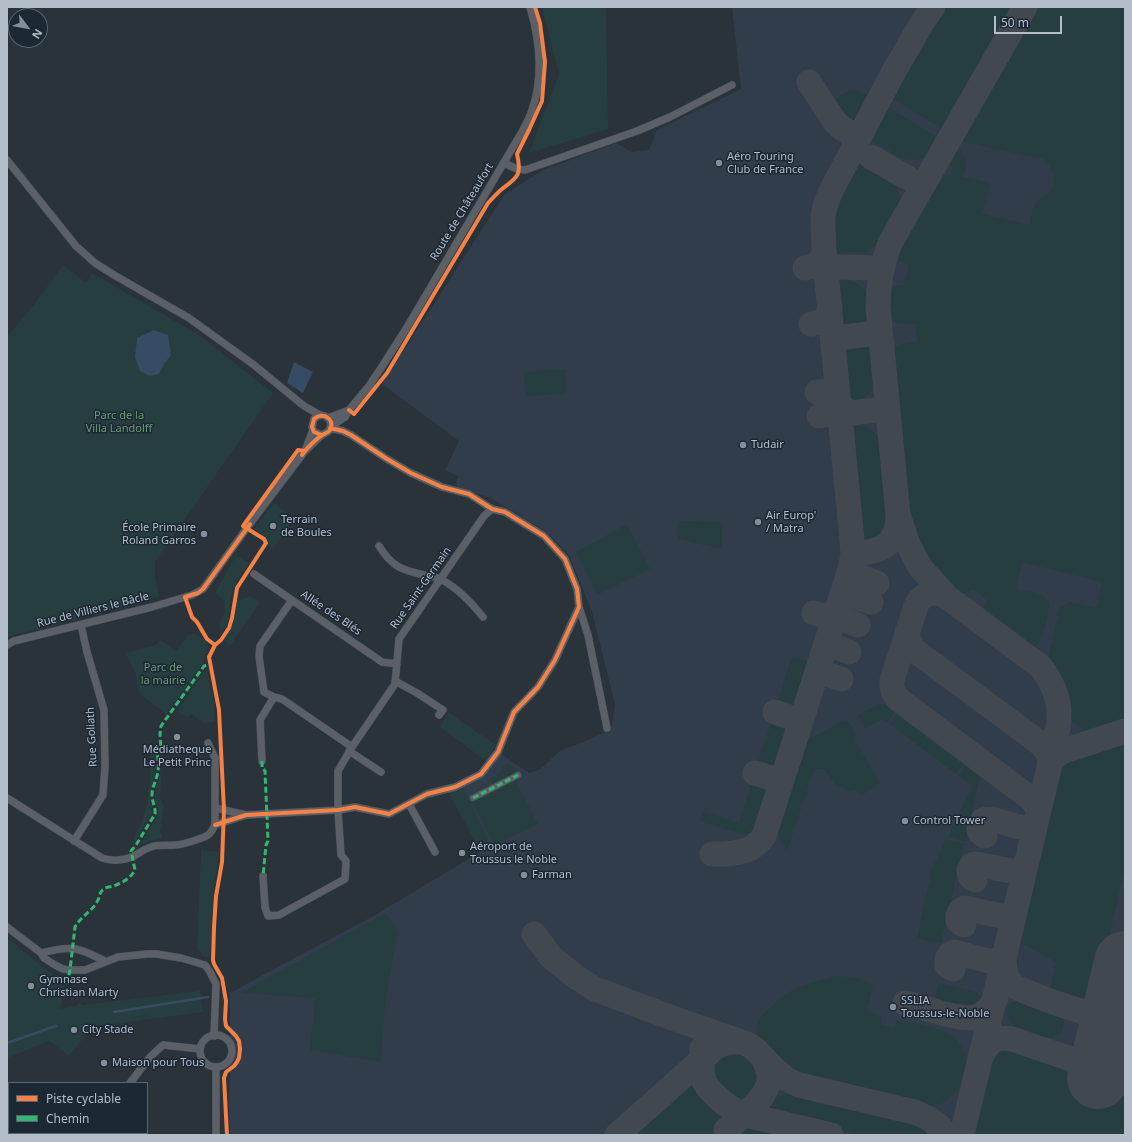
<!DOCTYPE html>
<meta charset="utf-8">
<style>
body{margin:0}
#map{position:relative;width:1132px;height:1142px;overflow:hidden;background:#2a323a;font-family:"Noto Sans",sans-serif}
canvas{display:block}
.frame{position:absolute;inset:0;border:8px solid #b4becb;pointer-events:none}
.legend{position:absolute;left:8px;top:1082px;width:140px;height:52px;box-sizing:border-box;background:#1d2835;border:1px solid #596471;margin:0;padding:5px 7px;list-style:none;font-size:12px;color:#b4becb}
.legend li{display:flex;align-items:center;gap:8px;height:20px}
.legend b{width:20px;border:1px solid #596471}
.north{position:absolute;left:8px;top:8px;width:40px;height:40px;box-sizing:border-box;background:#1d2835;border:1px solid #596471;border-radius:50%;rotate:122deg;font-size:11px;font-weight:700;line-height:16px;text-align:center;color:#b4becb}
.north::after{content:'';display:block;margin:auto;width:14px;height:18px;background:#848d98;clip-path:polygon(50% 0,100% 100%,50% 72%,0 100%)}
.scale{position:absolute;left:994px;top:16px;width:68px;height:18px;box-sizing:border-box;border:2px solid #b4becb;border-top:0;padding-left:5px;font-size:12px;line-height:14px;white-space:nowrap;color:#b4becb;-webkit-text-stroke:3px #1d2835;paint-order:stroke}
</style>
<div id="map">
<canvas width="1132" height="1142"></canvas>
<div class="frame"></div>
<ul class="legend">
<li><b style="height:5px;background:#f48246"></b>Piste cyclable</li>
<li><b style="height:5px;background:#33b770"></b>Chemin</li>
</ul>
<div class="north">N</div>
<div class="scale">50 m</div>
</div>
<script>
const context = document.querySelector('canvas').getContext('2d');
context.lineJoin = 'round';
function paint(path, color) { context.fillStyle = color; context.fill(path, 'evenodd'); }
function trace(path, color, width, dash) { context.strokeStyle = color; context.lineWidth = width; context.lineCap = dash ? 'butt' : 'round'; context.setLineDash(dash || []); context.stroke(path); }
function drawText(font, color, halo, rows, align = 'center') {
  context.font = font + ' "Noto Sans",sans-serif'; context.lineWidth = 3; context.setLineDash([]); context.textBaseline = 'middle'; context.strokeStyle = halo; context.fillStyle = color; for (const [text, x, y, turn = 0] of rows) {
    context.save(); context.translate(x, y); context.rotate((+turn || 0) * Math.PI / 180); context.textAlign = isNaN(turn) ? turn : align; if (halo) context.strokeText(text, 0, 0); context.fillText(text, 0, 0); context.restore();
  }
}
paint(new Path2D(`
 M732,7H1125V1135H230L229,1093L230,1079V993L259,977L375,915L480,852L448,789L481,774L498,752L529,773L539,770L561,750L584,742L611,729L615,705L592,612L569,555L547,532L491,498L456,486L458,476L445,470L459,441L382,384L505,194L543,170L616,143L632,152L649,150L657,130L741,89Z`), '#313d4a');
paint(new Path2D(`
 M542,7H606L608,129L529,153L559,74Z
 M940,7H1013L943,129L886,95L930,22Z
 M1036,7H1125V723C1109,729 1096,736 1081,728C1077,726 1073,723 1071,720C1066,713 1068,704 1065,696C1061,684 1054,674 1047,664L1059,610L1061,607L1070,602L1096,608L1102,582L1022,562L1016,589C1025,591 1040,591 1046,598C1048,600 1049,604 1049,607C1048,614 1043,638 1039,643C1036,647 1032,647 1028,649L986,619C982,610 983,608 987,600L973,589C960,598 955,595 944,585C922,564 913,544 907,515L891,356L896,346L902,344L917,342L916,324C909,323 897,325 891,320C887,316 887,310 887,305C887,291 889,285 904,285L909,266C899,261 897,260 897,249L936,180L942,176L951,175L953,168C949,164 946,155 952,151C960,146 967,158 966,164C966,168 964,173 963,177L990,183L982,214L1030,225C1031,218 1032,209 1035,204C1037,199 1044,198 1047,195C1059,183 1054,169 1044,159L967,143L964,141L962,138V134Z
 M854,90L861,92L872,98L859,119L850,121C842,115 839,108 835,99L848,91Z
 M884,105L939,138L928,155L921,159L913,160L903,159L867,137Z
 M859,164L897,187L900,196L898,207L878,244L868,251L862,252L849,253H832L829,219L832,202L848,170L852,165Z
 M63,265L86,283L92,273L199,335L273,393L155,562V578L159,597L7,637V337L36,302Z
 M846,279C873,286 868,302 869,326L840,328L836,282Z
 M869,343L872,347C874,371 884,403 846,399L841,347Z
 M565,369L566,394L526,396L524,372Z
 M856,426C868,426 875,430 881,442L889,521C884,535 877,540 862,542L860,541L849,427Z
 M274,503L294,519L273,549L268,546V539L254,529Z
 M677,521L722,522V549L678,539L677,535Z
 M627,524L650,569L597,595L576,552Z
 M236,555L249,563L234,586L230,600L229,617L226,626L220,636L219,622L225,612L224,600L215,593Z
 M250,596L258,600L260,602L230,646L223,640L234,622L237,601Z
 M189,634C199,634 203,637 208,646C208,651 204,656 204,662L166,715L160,709L139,694L136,675L126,653L156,645L160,640L176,651Z
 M796,658L806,661L809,670L799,705L795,707L788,709L784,706L779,699L789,664L792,660Z
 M205,671H207L214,702L215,722L203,723L192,714L187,717L177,711Z
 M882,704C888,704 893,705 898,709L887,722L882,719L865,729L857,715L875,706Z
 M900,710L967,759L956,774L890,724Z
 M448,712L496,745L486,761L440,727Z
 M779,719H782L791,726V731L780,766C771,771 763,769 759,759L771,723Z
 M845,720L849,722L857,736L854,738L879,782L876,787L861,795L857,793L854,789L849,792L842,787H837L824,769H814L787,851L783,845L776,826L803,742Z
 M1118,740L1125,742V868L1096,994C1093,1001 1089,1006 1080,1005L1049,994L1056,962L1021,943L1019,939L1020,932L1057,770L1062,763L1069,756Z
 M150,752L155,753L156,767L150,794V804L152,813L132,847C134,834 142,824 145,812C151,793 150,771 150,752Z
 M163,752L160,797L164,807L160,831L163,838L150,841L141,845L142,842L158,815V809L155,800L156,787L161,773V753Z
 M969,761L979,769L981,773L965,842L948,837L972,786L958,776Z
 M507,763L519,771L517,774L494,786L489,777H495Z
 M753,779L766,783L771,788C770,798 763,826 755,831C751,834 747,834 742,834L699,821L704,812L739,823Z
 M515,780L538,824L494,845L471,801Z
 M463,788L492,846L481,852L449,794Z
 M946,839L964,844L941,943L917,938L932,869Z
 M201,850L219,852L213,895L210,954L208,957L203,956L197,948Z
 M386,913L398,932L385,1002L381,1062L310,1050L315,998L241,993Z
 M7,938L65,984L60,1009L76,1006L79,1002L83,1005L200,991L203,1012L92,1027L69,1056L49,1041L7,1058Z
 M837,976C850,977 862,978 873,985L867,1010L882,1018L880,1025L895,1028L897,1020C913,1024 940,1026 953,1037C975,1055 967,1089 944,1102C939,1106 932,1106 926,1107L804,1080L803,1073C796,1071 789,1069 782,1066C768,1058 749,1034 760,1018C763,1014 767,1010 771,1007C778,1000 786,993 795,989C808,983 823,979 837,976Z
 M939,983L973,991C979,994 983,999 980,1005L978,1006L960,1003L952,1006L947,1005L937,1000L935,998Z
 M1024,998L1065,1017L1061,1033C1056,1035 1049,1039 1043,1040C1039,1040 1035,1038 1031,1036C1028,1034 1023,1033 1020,1031C1016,1029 1014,1025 1011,1022C1002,1009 1010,1000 1024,998Z
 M998,1046H1005L1074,1075L1117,1085L1125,1053V1135H971L990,1052L993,1049Z
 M736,1049C741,1051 745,1052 750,1056C762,1066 763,1085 751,1097C737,1111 726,1099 716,1088C699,1067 712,1051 736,1049Z
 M690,1081L693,1083L723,1117C723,1125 714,1130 709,1135H626L686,1082Z
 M790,1093L803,1094L918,1122L925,1127L928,1135H859L769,1115C765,1112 763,1110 763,1105L770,1099Z
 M746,1126H756L797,1135H730L739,1129Z`), '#273e40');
paint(new Path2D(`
 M154,330L168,335L171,355L164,364L159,374L150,376L140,371L135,357L137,338Z
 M294,362L313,372L303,393L287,383Z`), '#364b64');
trace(new Path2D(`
 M114,1012L208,997
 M7,1043L56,1026`), '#364b64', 2.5);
trace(new Path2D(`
 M809,82L835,122L843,129L853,134L855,138L856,143
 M871,157L908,178
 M837,267L871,268
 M805,268C816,266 822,262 824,251
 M811,324C822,323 827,319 830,307
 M844,337L869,334
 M817,392C842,390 832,400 846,410
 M852,413L876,410
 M819,416C831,415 834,412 839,401
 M851,565L853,554L852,540L824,251L823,225V216L826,203L831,191L893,73L922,23L933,7
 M850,568L852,574L877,583
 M844,588L846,594L871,602
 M947,597C935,589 925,593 917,603L892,680C891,688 893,693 898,699L1030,798C1039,808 1041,818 1030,827C1015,830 995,816 983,820C977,826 978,833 985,836
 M836,611L838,617L858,625
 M814,613C823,616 831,618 837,608
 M907,632L909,641L914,650L1029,735C1040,744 1050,749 1050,764
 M828,638L827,641L829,644L849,652
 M819,665V668L821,672L841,679
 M775,712L801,721
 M1050,764L1056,756L1064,751L1125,731
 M755,773L781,781
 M712,854C724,855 743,853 753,847C757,844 761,840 764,836L853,560C861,552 866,553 876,550C893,545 898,530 898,515
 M975,880C970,878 969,875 969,870L972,865L976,864L1016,872C1021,871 1023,868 1026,863
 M964,925L958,921V915L961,910L965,908L1005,917L1009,916L1016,908
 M534,934L551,957L576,977L595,989L675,1019L742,1042
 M1004,957C1004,966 1004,976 1011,983C1016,989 1026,991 1032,994C1058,1005 1084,1012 1111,1020
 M953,969L947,965V959L950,954L954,952L989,961C997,961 1001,959 1006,952
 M905,1003C917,1006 929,1009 941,1013C966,1019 982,1024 996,998
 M702,1048C702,1059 701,1070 704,1080C705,1085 709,1089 713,1093C723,1104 732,1110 746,1115L831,1135
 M981,1057C989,1042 994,1036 1012,1039L1080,1062L1101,1068
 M726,1130C740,1117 770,1098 769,1077C769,1069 765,1062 762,1056
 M617,1135L716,1047C749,1031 757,1054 778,1072C784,1078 791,1082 799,1085L914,1112C928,1117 938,1123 946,1135
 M962,1135L1050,764C1059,723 1068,704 1041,667L947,597L920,567L908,544L898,515L878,307C878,284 882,264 890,243L1025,7`), '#424850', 25);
trace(new Path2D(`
 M1098,1078L1125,962`), '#424850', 62);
const pedestrian = new Path2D(`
 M473,798L518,775`);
const minor = new Path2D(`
 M7,160L76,246L95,263L114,275L189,318L254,365L304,406L320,415
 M504,163L517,169L525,170L637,131L670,117L732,85
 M328,418L349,410
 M331,425L336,423L345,417L349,410L369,386L381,368L406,329L523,130C526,124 530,117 532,110C544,76 540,41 530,7
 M306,448L313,430
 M379,546C392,567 402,570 424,575C430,576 437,577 442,580C459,589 471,602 483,617
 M254,574L382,662L397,664
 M292,600L260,646L259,656L264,692L274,697L282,699L352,747
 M579,607L588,635L607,728
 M7,645L14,641L152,607L192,595L203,589L246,529L305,451L322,435L329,431C335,419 323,410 314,419L312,427L314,432L322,435
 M395,681L417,693L443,710L439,715
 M349,751L381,772
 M262,761L260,720L274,697
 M7,798L102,858C111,861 122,861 132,857C138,854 144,849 151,847C158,844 167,846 175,845C182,845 201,839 208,835C211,833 213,829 215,825V758L208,743
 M409,804L435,852
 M215,808L246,815
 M215,825L246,815L338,810L355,807L389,814L427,794L455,787L481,774L498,752L514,712L538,687L555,660L579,607L577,589L565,559L544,536L505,512L492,509L469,494L442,487L411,473L387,459L351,435L343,431L330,428
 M74,841L103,795L105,766L104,710L87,652L81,625
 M263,876L265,907L268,916L279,915L345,879L346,861L341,855L338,810V771L352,747L395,684L399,639L484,516L492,509
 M7,927L41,953L44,958L55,965L63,969L70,970H85L118,957L147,954H157L181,958L205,965L210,972L216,984L214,1036
 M41,953C72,945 77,947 105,961
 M200 1051a16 16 0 1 1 32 0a16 16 0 1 1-32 0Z
 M216,1067V1135
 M130,1083L150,1057L163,1045L200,1049
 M133,1133L136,1135
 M90,1135L91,1133`);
trace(pedestrian, '#494e54', 7);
trace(minor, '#494e54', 8);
trace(pedestrian, '#5b6067', 5.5);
trace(minor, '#5b6067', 7);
trace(new Path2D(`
 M262,761V768L265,771L268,841L266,845L263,876
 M473,798L518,775
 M67,984L70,970L75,927C81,916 93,911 98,900C100,896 99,892 104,889C106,887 110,887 113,886C122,883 130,879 135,870L131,851L136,845L155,814C156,808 152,802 152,795C152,786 157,780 158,771C159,765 158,758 157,752L161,750L160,734L161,726L204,666L209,665`), '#33b770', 3, [6, 3]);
trace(new Path2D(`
 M349,410L354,414L387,373L488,203C493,198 497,193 502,189C518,177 522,175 517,154L529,130L542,101L545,62L540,23L535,7
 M302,455C306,449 316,439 322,435C326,433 328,433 330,430C336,419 322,411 314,419L312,427L314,432L322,435
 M215,645L207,639L197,622L192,617L185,597L198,593L203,589L250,524
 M215,825L246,815L338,810L355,807L389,814L427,794L455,787L481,774L498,752L514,712L538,687L555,660L579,607L577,589L565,559L544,536L505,512L492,509L469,494L442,487L411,473L387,459L351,435L343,431L330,428
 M227,1135L224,1078L226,1072L234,1066L237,1062L239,1058L240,1049L239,1041L236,1036L226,1026L225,1019L226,1001L222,978L214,964L213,960L214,927L216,896L222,862L224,810L219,710L209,657L215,645L221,640L229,628L232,618L237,588L266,543L264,539L243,526L298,450L305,451`), '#f48246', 4);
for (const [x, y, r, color] of [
 [719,163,4,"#848d98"],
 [743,445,4,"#848d98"],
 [758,522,4,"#848d98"],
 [273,526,4,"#848d98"],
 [204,534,4,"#848d98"],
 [177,737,4,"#848d98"],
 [905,821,4,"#848d98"],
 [462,853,4,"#848d98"],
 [524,875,4,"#848d98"],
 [31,986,4,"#848d98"],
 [893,1007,4,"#848d98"],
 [74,1030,4,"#848d98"],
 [104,1063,4,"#848d98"]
]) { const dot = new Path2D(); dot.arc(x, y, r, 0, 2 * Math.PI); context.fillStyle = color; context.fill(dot); trace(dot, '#1d2835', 1.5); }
drawText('11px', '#b4becb', '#1d2835', [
 ["Aéro Touring",727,157],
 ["Club de France",727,170],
 ["Tudair",751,445],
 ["Air Europ'",766,516],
 ["/ Matra",766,529],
 ["Terrain",281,520],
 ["de Boules",281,533],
 ["École Primaire",196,528,"right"],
 ["Roland Garros",196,541,"right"],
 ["Médiatheque",177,750,"center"],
 ["Le Petit Princ",177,763,"center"],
 ["Control Tower",913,821],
 ["Aéroport de",470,847],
 ["Toussus le Noble",470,860],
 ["Farman",532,875],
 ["Gymnase",39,980],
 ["Christian Marty",39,993],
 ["SSLIA",901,1001],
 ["Toussus-le-Noble",901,1014],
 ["City Stade",82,1030],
 ["Maison pour Tous",112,1063]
], 'left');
drawText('11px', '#b4becb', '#1d2835', [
 ["Route de Châteaufort",462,212,-59],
 ["Rue Saint-Germain",421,588,-55],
 ["Rue de Villiers le Bâcle",93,610,-14],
 ["Allée des Blés",331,613,34],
 ["Rue Goliath",92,737,-93]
]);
drawText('11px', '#6a9d73', '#1d2835', [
 ["Parc de la",119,416],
 ["Villa Landolff",119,429],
 ["Parc de",163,668],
 ["la mairie",163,681]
]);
</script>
